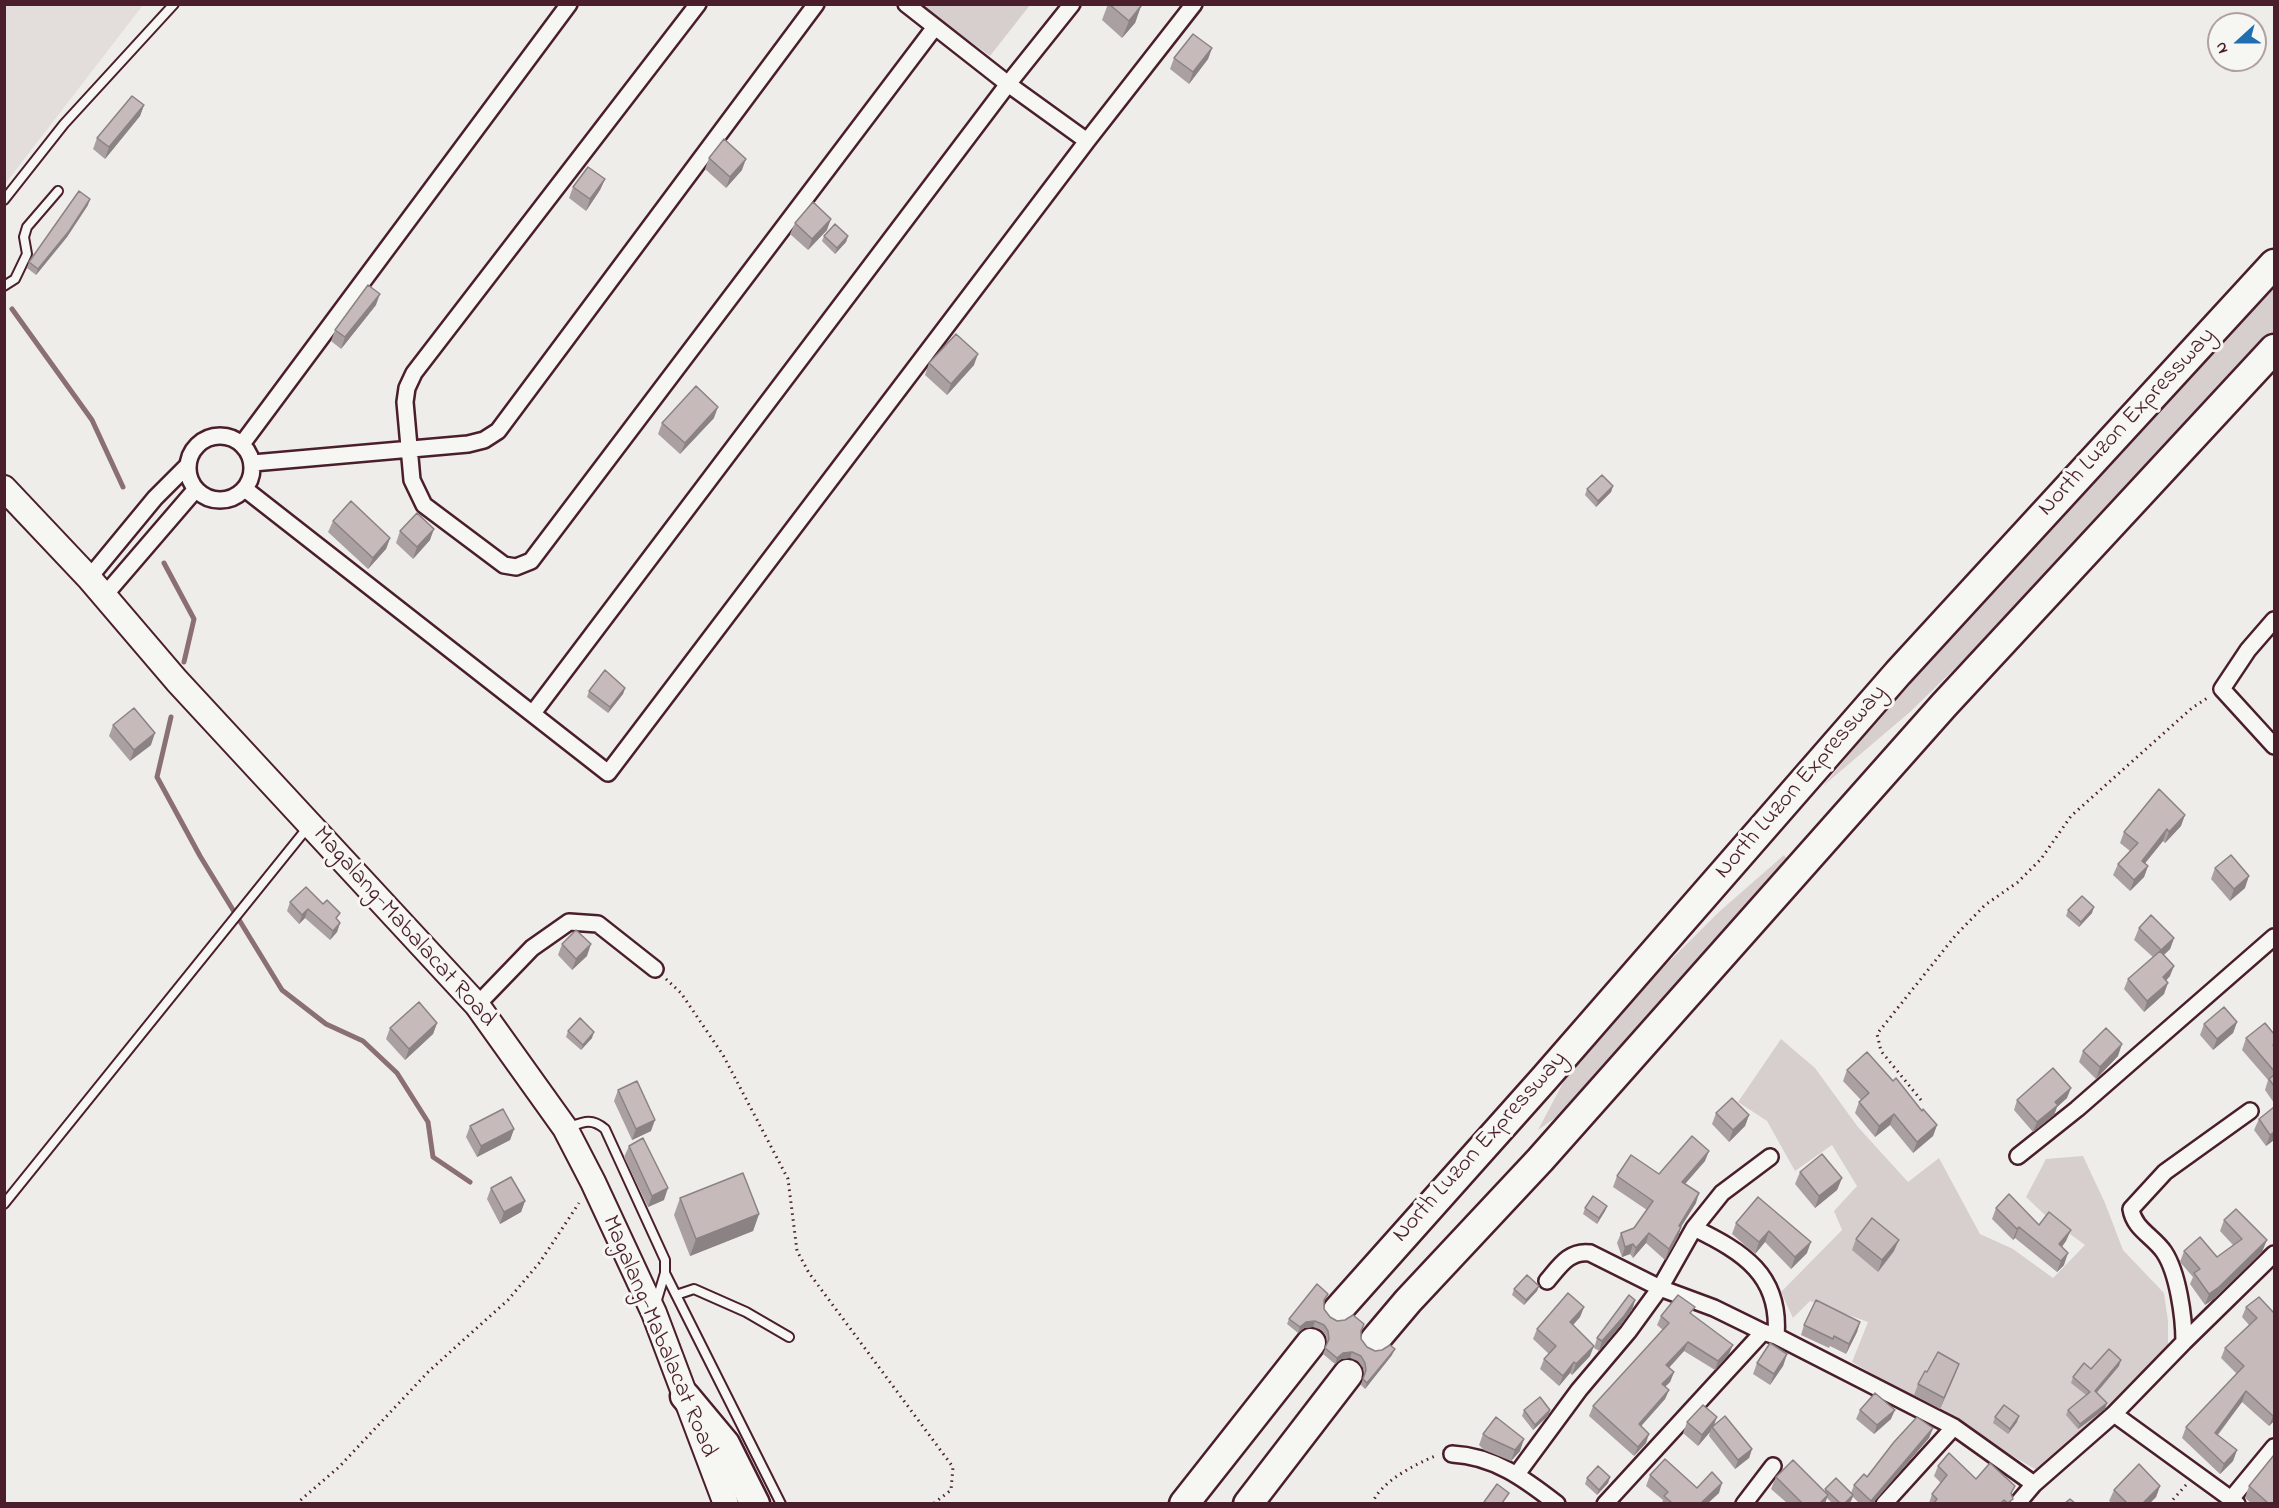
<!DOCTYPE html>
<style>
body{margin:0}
#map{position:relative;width:2279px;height:1508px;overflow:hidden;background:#efedea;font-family:"Indie Flower",sans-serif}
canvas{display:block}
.frame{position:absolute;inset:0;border:6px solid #4a1f2b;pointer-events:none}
.north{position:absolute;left:2207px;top:12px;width:60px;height:60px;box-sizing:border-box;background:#f6f6f2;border:2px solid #b1a0a2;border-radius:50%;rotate:249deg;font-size:16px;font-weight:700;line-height:24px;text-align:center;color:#4a1f2b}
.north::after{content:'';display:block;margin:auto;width:21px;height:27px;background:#1f6fb2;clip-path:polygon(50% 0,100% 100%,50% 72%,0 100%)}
</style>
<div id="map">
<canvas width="2279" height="1508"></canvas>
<div class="frame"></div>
<div class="north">N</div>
</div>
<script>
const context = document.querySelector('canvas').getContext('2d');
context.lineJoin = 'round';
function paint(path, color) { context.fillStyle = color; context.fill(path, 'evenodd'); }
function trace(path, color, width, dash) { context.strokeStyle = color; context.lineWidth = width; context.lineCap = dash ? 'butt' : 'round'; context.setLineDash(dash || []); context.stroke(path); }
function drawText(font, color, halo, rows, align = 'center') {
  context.font = font + ' "Indie Flower",sans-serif'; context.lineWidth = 6; context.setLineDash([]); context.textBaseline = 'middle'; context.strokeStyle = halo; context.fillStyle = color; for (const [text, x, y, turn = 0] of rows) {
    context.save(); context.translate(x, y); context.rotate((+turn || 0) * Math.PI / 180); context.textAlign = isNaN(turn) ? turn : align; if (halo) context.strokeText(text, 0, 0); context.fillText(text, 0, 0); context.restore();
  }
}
paint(new Path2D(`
 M5,4L143,5L5,184L4,5Z`), '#e3dedc');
paint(new Path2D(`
 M921,5V4L1030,5L990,56Z
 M2274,285V336L1983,641L1910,712L1823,786L1924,663Z
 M1784,855L1791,865L1569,1108L1538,1130L1573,1064L1619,1011L1720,911Z
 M1781,1039L1815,1068L1858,1127L1908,1182L1939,1158L1980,1234L2013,1249L2053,1278L2085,1245L2047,1217L2026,1197L2046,1159L2083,1156L2105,1203L2123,1250L2164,1293L2168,1321V1359L2040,1472L1852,1362L1868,1322L1810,1301L1793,1318L1781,1292L1842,1230L1834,1211L1857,1186L1832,1145L1795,1171L1767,1121L1738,1102Z`), '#d7cfce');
trace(new Path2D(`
 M12,309L92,420L123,487
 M164,563L194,619L184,662
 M171,717L157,777L200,856L282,990L326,1024L363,1041L397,1073L428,1122L433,1157L470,1182`), '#8a6f74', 5);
const service = new Path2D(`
 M4,200L64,124L174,4
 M4,286L15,279L27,254L24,237L27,227L58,191
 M567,1128C583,1122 591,1117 605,1129L665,1260V1273L656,1303
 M4,1204L308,827
 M665,1273L781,1504
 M676,1295L694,1289L746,1312L789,1337`);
const minor = new Path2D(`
 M698,4L414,373L407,388L405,402L412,480L424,505L504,565L516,567L531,561L935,27
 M906,4L1008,84L1087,141
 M188 468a32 32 0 1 1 64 0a32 32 0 1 1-64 0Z
 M242,444L569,4
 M253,463L468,444L484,440L498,431L816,4
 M245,489L608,773L1087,141L1194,4
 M89,578L155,498L188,465
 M104,596L196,489
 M2274,620L2248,650L2222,689L2274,746
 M533,713L1008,84L1072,4
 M477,1005L532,948L569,922L598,924L655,969
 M2018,1156L2077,1109L2274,937
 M1770,1157L1722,1193L1694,1228C1743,1252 1781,1275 1776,1336
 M1547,1281C1559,1267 1569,1250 1590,1253L1660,1288L1714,1308L1763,1332L1776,1336L1954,1427L2034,1484
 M2184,1342C2184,1317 2178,1273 2164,1252C2153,1236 2134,1229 2131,1209L2165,1172L2250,1111
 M2114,1414L2231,1499
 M1452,1454C1494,1456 1525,1479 1557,1504
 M1517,1474L1579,1390L1628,1332L1660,1288L1694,1228
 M1605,1504L1763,1332
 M1744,1504L1773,1466
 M1884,1504L1954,1427
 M2017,1504L2034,1484L2114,1414L2184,1342L2274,1254
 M2237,1504L2231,1499L2274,1447`);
const primary = new Path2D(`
 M4,488L89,578L177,681L477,1005L565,1128L593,1182L654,1313L726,1504`);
const motorway = new Path2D(`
 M1338,1310L1544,1079L1898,673L2274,264
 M1375,1340L1408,1301L1540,1160L1944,705L2274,349
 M685,1396L725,1444L755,1504
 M1184,1504L1311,1343
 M1248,1504L1348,1374`);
trace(service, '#4a1f2b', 12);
trace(minor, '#4a1f2b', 20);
trace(primary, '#4a1f2b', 28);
trace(motorway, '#4a1f2b', 33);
trace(new Path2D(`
 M666,979L681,993L723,1055L788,1179L797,1251L809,1273L953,1467L951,1490L933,1504
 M1921,1100L1881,1051L1877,1034L1955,936L1985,905L2018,882L2041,859L2071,816L2192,708L2209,697
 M296,1504L339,1467L429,1371L508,1300L540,1262L579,1203
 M1372,1504C1380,1482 1414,1465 1435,1456
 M2169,1504L2186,1485`), '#4a1f2b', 3, [1.5, 4.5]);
trace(service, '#f6f6f2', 8);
trace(minor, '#f6f6f2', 15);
trace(primary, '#f6f6f2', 24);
trace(motorway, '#f6f6f2', 28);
paint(new Path2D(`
 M1108,4H1139L1141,6L1135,23L1122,38L1102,20Z
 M1212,48L1208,59L1189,84L1170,69L1174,58Z
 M144,105L140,116L105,159L93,149L97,138Z
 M709,158L742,170L726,188L705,169Z
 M605,179L600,190L586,211L569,198L573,187Z
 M88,205L67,237L36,275L27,268L29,262Z
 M795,223L827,230L808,250L790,234Z
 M824,236H848L846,242L835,254L822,241Z
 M376,305L341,349L331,341L335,330Z
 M929,363L974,365L947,395L925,375Z
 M714,418L680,454L658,434L662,423Z
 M1613,486L1611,492L1596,507L1585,495L1587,489Z
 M333,521L390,538L386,549L368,569L328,532Z
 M400,531L430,540L413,559L396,543Z
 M625,688L623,694L608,713L587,697L589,691Z
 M113,725L151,745L130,761L109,736Z
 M2181,826L2165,843L2163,841L2145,863L2148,866L2144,877L2130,891L2113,875L2118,864L2130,851L2120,843L2124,832Z
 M2215,868L2245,888L2230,901L2211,879Z
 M290,902L323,904L340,923L337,932L330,940L305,918L299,924L287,911Z
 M2068,910L2092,913L2079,927L2066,916Z
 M2139,928L2174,938L2170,949L2163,955L2170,976L2166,981L2164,994L2144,1012L2124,989L2128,979L2153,957L2134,940Z
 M562,944L587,956L572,970L558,955Z
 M2237,1022L2233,1033L2213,1050L2200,1035L2204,1024Z
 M437,1023L433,1034L405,1060L386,1039L390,1028Z
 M568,1031L592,1038L581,1050L566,1037Z
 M2274,1034V1103L2265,1090L2268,1080L2242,1050L2246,1038Z
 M2083,1051L2118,1056L2096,1079L2079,1062Z
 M1847,1070L1893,1081L1922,1111L1937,1125L1933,1136L1913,1153L1890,1125L1875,1137L1855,1113L1859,1102L1861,1100L1843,1081Z
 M618,1090L651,1131L632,1140L614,1101Z
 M2067,1098L2057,1107L2054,1115L2033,1132L2014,1110L2017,1100Z
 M1716,1113L1749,1115L1745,1126L1729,1142L1712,1124Z
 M2259,1119L2274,1140L2266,1146L2254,1130Z
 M470,1126L514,1129L510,1140L477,1157L466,1137Z
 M629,1146L664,1200L648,1207L624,1157Z
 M1705,1161L1685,1184L1696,1203L1681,1227L1678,1237L1665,1260L1646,1243L1633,1258L1630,1254L1622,1257L1617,1243L1621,1233L1634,1228L1647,1210L1613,1187L1617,1176L1659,1174Z
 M1800,1172L1842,1178L1837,1190L1815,1208L1795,1184Z
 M491,1188L525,1201L521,1212L500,1224L487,1199Z
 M1758,1197L1807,1253L1791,1269L1765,1242L1755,1254L1732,1234L1736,1223Z
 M680,1198L759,1214L753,1231L690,1256L674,1215Z
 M1607,1206L1605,1211L1597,1224L1583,1214L1585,1208Z
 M1996,1208L2039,1225L2066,1241L2062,1247L2064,1265L2057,1272L2015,1238L2013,1240L1992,1219Z
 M2224,1220L2262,1252L2215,1298L2205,1305L2190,1284L2193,1277L2180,1262L2184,1251L2217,1257L2233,1245L2220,1231Z
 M1856,1239L1894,1251L1878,1272L1852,1250Z
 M1539,1286L1537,1291L1524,1305L1512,1295L1514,1289Z
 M2259,1297L2274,1421L2269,1426L2242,1402L2218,1435L2237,1450L2233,1461L2220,1474L2182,1438L2186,1427L2237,1374L2221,1358L2225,1348L2249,1325L2242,1317L2246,1307Z
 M1635,1300L1632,1310L1620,1326L1599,1351L1594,1348L1597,1338Z
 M1324,1302V1309L1330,1317L1361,1332V1339L1367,1347L1375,1351L1392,1355L1365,1389L1361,1385L1364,1375L1363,1368L1358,1361L1350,1358L1341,1359L1335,1364L1323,1354L1327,1344L1326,1336L1322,1330L1313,1327L1304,1328L1298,1333L1287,1324L1289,1319Z
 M1584,1307L1580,1317L1573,1325L1590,1356L1572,1375L1570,1373L1559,1386L1540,1369L1544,1359L1549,1354L1533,1339L1537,1329Z
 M1692,1315L1729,1354L1715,1370L1684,1351L1669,1368L1674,1372L1670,1382L1665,1387L1669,1390L1665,1399L1641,1426L1646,1443L1634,1456L1589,1416L1593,1406L1663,1330L1657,1325L1661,1316Z
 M1860,1322L1857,1332L1846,1354L1830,1346L1829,1348L1801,1335L1804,1325Z
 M1787,1354L1783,1366L1770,1385L1753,1374L1757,1363Z
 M1959,1364L1940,1409L1914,1395L1918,1384L1927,1372Z
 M2119,1366L2096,1393L2105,1409L2078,1429L2066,1415L2068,1410L2086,1395L2071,1383L2073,1377L2091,1369Z
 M1524,1410H1550L1548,1416L1533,1430L1522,1416Z
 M1860,1410L1891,1419L1874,1434L1856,1419Z
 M1995,1417L2017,1422L2008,1434L1993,1423Z
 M1687,1422L1715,1425L1752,1449L1749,1458L1735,1469L1709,1436L1710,1432L1698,1446L1683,1433Z
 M1933,1428L1929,1438L1873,1503H1859L1853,1497L1851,1501L1849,1503H1832L1827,1498L1825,1503H1787L1771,1489L1776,1477L1825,1491V1489L1851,1493L1854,1485L1867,1477Z
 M1483,1434L1520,1451L1511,1461L1484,1450L1479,1445Z
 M1938,1466L1976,1479L2011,1495V1503H1929L1932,1494L1941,1483L1934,1476Z
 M1650,1475L1697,1488L1719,1493L1708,1503H1662L1663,1500L1646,1486Z
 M1610,1477L1608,1483L1597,1495L1585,1484L1587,1478Z
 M2160,1486L2156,1497L2150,1503H2112L2109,1501L2114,1490Z
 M2249,1486L2274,1503H2251L2245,1498Z`), '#aaa0a1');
paint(new Path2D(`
 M1141,6L1135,23L1122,38L1129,21Z
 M1212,48L1208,59L1189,84L1193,72Z
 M144,105L140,116L105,159L109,147Z
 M746,159L742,170L726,188L730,177Z
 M605,179L600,190L586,211L590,199Z
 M90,199L88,205L67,237L36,275L38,269Z
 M831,219L827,230L808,250L812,239Z
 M848,236L846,242L835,254L837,248Z
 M380,294L376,305L341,349L345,337Z
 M978,354L974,365L947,395L951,384Z
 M718,407L714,418L680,454L685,443Z
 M1613,486L1611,492L1596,507L1598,501Z
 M434,529L430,540L413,559L417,547Z
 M390,538L386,549L368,569L373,558Z
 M625,688L623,694L608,713L610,707Z
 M155,733L151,745L130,761L134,750Z
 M2185,815L2181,826L2165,843L2169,832Z
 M2167,829L2163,841L2138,872L2142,861Z
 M2148,866L2144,877L2130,891L2134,880Z
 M2249,876L2245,888L2230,901L2234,889Z
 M2094,907L2092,913L2079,927L2081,922Z
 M308,909L305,918L299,924L302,915Z
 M340,923L337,932L330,940L333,931Z
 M2174,938L2170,949L2157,962L2161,950Z
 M591,944L587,956L572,970L576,959Z
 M2174,966L2170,976L2159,987L2163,977Z
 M2168,983L2164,994L2144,1012L2147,1001Z
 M2237,1022L2233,1033L2213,1050L2217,1039Z
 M437,1023L433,1034L405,1060L409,1049Z
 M594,1032L592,1038L581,1050L583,1045Z
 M2122,1044L2118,1056L2096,1079L2100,1067Z
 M2071,1088L2067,1098L2057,1107L2054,1115L2033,1132L2037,1122L2055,1102Z
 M1894,1114L1890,1125L1875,1137L1879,1126Z
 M1749,1115L1745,1126L1729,1142L1733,1130Z
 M655,1120L651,1131L632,1140L636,1129Z
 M1937,1125L1933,1136L1913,1153L1917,1142Z
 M514,1129L510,1140L477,1157L481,1146Z
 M2274,1132V1140L2266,1146L2270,1135Z
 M1709,1151L1705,1161L1678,1192L1682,1182Z
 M1842,1178L1837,1190L1815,1208L1819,1196Z
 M668,1188L664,1200L648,1207L652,1196Z
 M1699,1193L1696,1203L1675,1236L1679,1226Z
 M525,1201L521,1212L500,1224L504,1212Z
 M1607,1206L1605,1211L1597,1224L1599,1218Z
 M759,1214L753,1231L690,1256L696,1239Z
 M1681,1227L1678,1237L1665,1260L1669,1249Z
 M2019,1227L2015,1238L2013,1240L2017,1229Z
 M2071,1230L2066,1241L2055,1255L2059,1244Z
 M1769,1231L1765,1242L1755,1254L1759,1242Z
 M1649,1233L1646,1243L1633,1258L1636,1248Z
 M1899,1240L1894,1251L1878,1272L1882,1260Z
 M2267,1240L2262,1252L2215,1298L2205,1305L2209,1294Z
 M1811,1242L1807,1253L1791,1269L1795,1257Z
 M1633,1244L1630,1254L1622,1257L1625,1247Z
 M2068,1253L2064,1265L2057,1272L2061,1261Z
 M1539,1286L1537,1291L1524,1305L1526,1300Z
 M1635,1300L1632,1310L1620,1326L1599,1351L1602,1341Z
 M1584,1307L1580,1317L1566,1333L1570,1322Z
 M1315,1321L1313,1327L1304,1328L1298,1333L1300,1327L1306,1322Z
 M1860,1322L1857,1332L1846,1354L1849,1344Z
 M1688,1342L1684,1351L1663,1374L1666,1365Z
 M1733,1345L1729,1354L1715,1370L1718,1361Z
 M1594,1346L1590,1356L1572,1375L1576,1364Z
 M1395,1349L1392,1355L1365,1389L1367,1383Z
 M1352,1352L1350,1358L1341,1359L1335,1364L1337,1358L1343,1353Z
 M1787,1354L1783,1366L1770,1385L1774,1374Z
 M2121,1360L2119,1366L2093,1397L2095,1391Z
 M1574,1362L1570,1373L1559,1386L1563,1376Z
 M1959,1364L1955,1375L1940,1409L1944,1398Z
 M1674,1372L1670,1382L1658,1393L1662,1384Z
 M1669,1390L1665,1399L1635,1433L1639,1424Z
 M2246,1391L2242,1402L2211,1443L2215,1433Z
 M2107,1403L2105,1409L2078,1429L2080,1424Z
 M1550,1410L1548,1416L1533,1430L1535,1425Z
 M1895,1410L1891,1419L1874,1434L1877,1425Z
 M2274,1414V1421L2269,1426L2273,1416Z
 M2019,1416L2017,1422L2008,1434L2010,1429Z
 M1717,1417L1713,1428L1712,1427L1710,1432L1698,1446L1702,1435Z
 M1933,1428L1929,1438L1873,1503H1870L1871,1501Z
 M1649,1434L1646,1443L1634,1456L1638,1447Z
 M1524,1439L1520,1451L1511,1461L1515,1450Z
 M1752,1449L1749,1458L1735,1469L1738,1460Z
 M2237,1450L2233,1461L2220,1474L2224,1464Z
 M1610,1477L1608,1483L1597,1495L1599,1490Z
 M1722,1483L1719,1493L1708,1503H1701Z
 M2160,1486L2156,1497L2150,1503H2143Z
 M1828,1495L1825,1503H1820Z
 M1853,1495L1851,1501L1849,1503H1845Z`), '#8b8283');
const building = new Path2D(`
 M1109,4H1139L1141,6L1129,21Z
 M1193,34L1212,48L1193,72L1174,58Z
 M132,96L144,105L109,147L97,138Z
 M724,139L746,159L730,177L709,158Z
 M588,167L605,179L590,199L573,187Z
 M79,191L90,199L69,231L38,269L29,262Z
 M813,202L831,219L812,239L795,223Z
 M835,224L848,236L837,248L824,236Z
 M368,285L380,294L345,337L335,330Z
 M956,334L978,354L951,384L929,363Z
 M696,386L718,407L685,443L662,423Z
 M1602,475L1613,486L1598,501L1587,489Z
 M351,501L390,538L373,558L333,521Z
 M417,513L434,529L417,547L400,531Z
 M605,670L625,688L610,707L589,691Z
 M134,708L155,733L134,750L113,725Z
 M2159,789L2185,815L2169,832L2167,829L2142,861L2148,866L2134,880L2118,864L2138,843L2124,832Z
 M2231,855L2249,876L2234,889L2215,868Z
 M306,887L323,904L327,900L340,913L336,918L340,923L333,931L308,909L302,915L290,902Z
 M2082,896L2094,907L2081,922L2068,910Z
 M2151,915L2174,938L2161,950L2139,928Z
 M576,930L591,944L576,959L562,944Z
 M2160,951L2174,966L2163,977L2168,983L2147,1001L2128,979Z
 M419,1002L437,1023L409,1049L390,1028Z
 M2224,1007L2237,1022L2217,1039L2204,1024Z
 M580,1018L594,1032L583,1045L568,1031Z
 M2265,1023L2274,1034V1044L2273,1045L2274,1047V1071L2246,1038Z
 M2106,1028L2122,1044L2100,1067L2083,1051Z
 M1867,1052L1893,1081L1896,1078L1922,1111L1923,1109L1937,1125L1917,1142L1894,1114L1879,1126L1859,1102L1869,1093L1847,1070Z
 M2053,1068L2071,1088L2055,1102L2058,1105L2037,1122L2017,1100Z
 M2274,1075V1086L2269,1079Z
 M637,1081L655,1120L636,1129L618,1090Z
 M1732,1098L1749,1115L1733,1130L1716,1113Z
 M2274,1107V1132L2270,1135L2259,1119Z
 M503,1109L514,1129L481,1146L470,1126Z
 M1692,1136L1709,1151L1682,1182L1699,1193L1679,1226L1681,1227L1669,1249L1649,1233L1636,1248L1633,1244L1625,1247L1621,1233L1634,1228L1653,1201L1617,1176L1631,1155L1659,1174Z
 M643,1138L668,1188L652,1196L629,1146Z
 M1822,1154L1842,1178L1819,1196L1800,1172Z
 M743,1173L759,1214L696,1239L680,1198Z
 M511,1177L525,1201L504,1212L491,1188Z
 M2009,1194L2039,1225L2049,1212L2071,1230L2059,1244L2068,1253L2061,1261L2019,1227L2017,1229L1996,1208Z
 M1593,1196L1607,1206L1599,1218L1585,1208Z
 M1758,1197L1811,1242L1795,1257L1769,1231L1759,1242L1736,1223Z
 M2236,1209L2267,1240L2219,1287L2209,1294L2194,1273L2200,1269L2184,1251L2200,1237L2217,1257L2242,1239L2224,1220Z
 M1872,1218L1899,1240L1882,1260L1856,1239Z
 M1527,1275L1539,1286L1526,1300L1514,1289Z
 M1317,1284L1328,1294L1324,1300V1309L1330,1317L1337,1321L1345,1320L1353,1315L1364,1324L1361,1331V1339L1367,1347L1375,1351L1382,1350L1390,1345L1395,1349L1367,1383L1363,1379L1366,1370L1365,1363L1361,1356L1352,1352L1343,1353L1337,1358L1325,1348L1329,1339L1328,1331L1324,1325L1315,1321L1306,1322L1300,1327L1289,1319Z
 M1568,1293L1584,1307L1570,1322L1594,1346L1576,1364L1574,1362L1563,1376L1544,1359L1556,1346L1537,1329Z
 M1629,1295L1635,1300L1624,1316L1602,1341L1597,1338Z
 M1678,1295L1695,1307L1690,1313L1733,1345L1718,1361L1688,1342L1666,1365L1674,1372L1662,1384L1669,1390L1639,1424L1649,1434L1638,1447L1593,1406L1669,1323L1661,1316Z
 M2259,1297L2274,1313V1414L2273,1416L2246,1391L2215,1433L2237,1450L2224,1464L2186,1427L2244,1366L2225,1348L2257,1318L2246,1307Z
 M1816,1300L1860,1322L1849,1344L1834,1336L1833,1339L1804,1325Z
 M1770,1343L1787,1354L1774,1374L1757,1363Z
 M2109,1349L2121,1360L2095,1391L2107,1403L2080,1424L2068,1410L2090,1392L2073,1377L2084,1363L2091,1369Z
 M1938,1352L1959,1364L1944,1398L1918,1384L1925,1371L1927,1372Z
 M1875,1393L1895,1410L1877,1425L1860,1410Z
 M1540,1397L1550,1410L1535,1425L1524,1410Z
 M1703,1405L1717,1417L1702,1435L1687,1422Z
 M2004,1405L2019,1416L2010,1429L1995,1417Z
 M1725,1416L1752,1449L1738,1460L1712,1427Z
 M1496,1417L1524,1439L1515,1450L1489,1438L1483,1434Z
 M1917,1417L1933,1428L1871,1501L1854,1485L1864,1474L1867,1477L1894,1442Z
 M1949,1453L1976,1479L1990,1463L2015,1486L2011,1493L2013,1499L2008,1503L2004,1500L2001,1503H1934L1937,1499L1932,1494L1947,1475L1938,1466Z
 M2274,1455V1503H2268L2249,1486Z
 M1665,1459L1697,1488L1712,1472L1722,1483L1701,1503H1672L1664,1496L1668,1492L1650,1475Z
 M1793,1460L1828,1495L1820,1503H1802L1776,1477Z
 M2139,1464L2160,1486L2143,1503H2127L2114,1490Z
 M1598,1466L1610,1477L1599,1490L1587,1478Z
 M1836,1478L1853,1495L1845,1503H1840L1825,1489Z
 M1497,1484L1509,1493L1502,1503H1486L1484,1502Z
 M2070,1499L2075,1503H2065Z`);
paint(building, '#c6babb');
trace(building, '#8b8283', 1.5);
drawText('24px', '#4a1f2b', '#f6f6f2', [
 ["North Luzon Expressway",2128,423,-47],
 ["North Luzon Expressway",1802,783,-49],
 ["Magalang-Mabalacat Road",403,928,48],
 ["North Luzon Expressway",1481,1148,-48],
 ["Magalang-Mabalacat Road",658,1337,67]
]);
</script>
